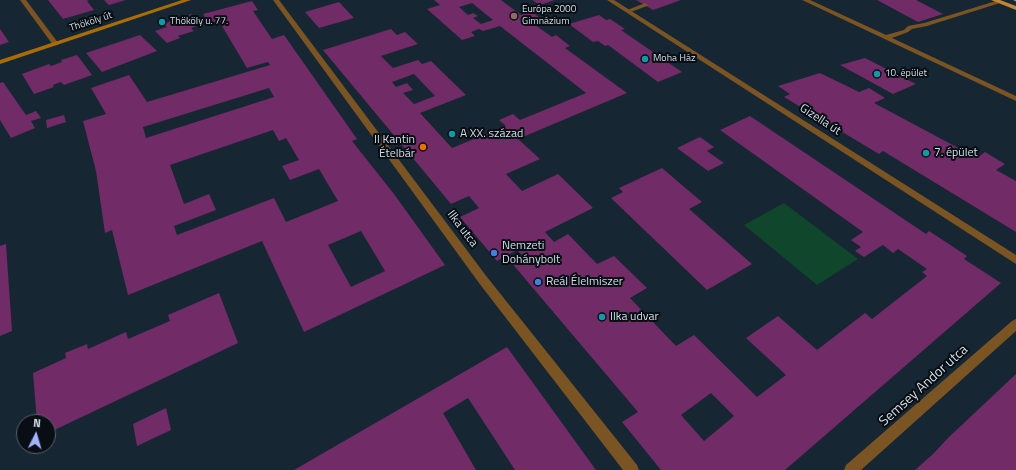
<!DOCTYPE html>
<meta charset="utf-8">
<style>
body{margin:0}
#map{position:relative;width:1016px;height:470px;overflow:hidden;background:#162633;font-family:"Titillium Web",sans-serif}
canvas{display:block}
.north{position:absolute;left:16px;top:414px;width:40px;height:40px;box-sizing:border-box;background:#080e14;border:1px solid #596068;border-radius:50%;rotate:5deg;font-size:11px;font-weight:700;line-height:16px;text-align:center;color:#d2dce5}
.north::after{content:'';display:block;margin:auto;width:14px;height:18px;background:#a3b2fd;clip-path:polygon(50% 0,100% 100%,50% 72%,0 100%)}
</style>
<div id="map">
<canvas width="1016" height="470"></canvas>
<div class="north">N</div>
</div>
<script>
const context = document.querySelector('canvas').getContext('2d');
context.lineJoin = 'round';
function paint(path, color) { context.fillStyle = color; context.fill(path, 'evenodd'); }
function trace(path, color, width, dash) { context.strokeStyle = color; context.lineWidth = width; context.lineCap = dash ? 'butt' : 'round'; context.setLineDash(dash || []); context.stroke(path); }
function drawText(font, color, halo, rows, align = 'center') {
  context.font = font + ' "Titillium Web",sans-serif'; context.lineWidth = 4; context.setLineDash([]); context.textBaseline = 'middle'; context.strokeStyle = halo; context.fillStyle = color; for (const [text, x, y, turn = 0] of rows) {
    context.save(); context.translate(x, y); context.rotate((+turn || 0) * Math.PI / 180); context.textAlign = isNaN(turn) ? turn : align; if (halo) context.strokeText(text, 0, 0); context.fillText(text, 0, 0); context.restore();
  }
}
paint(new Path2D(`
 M784,203L858,259L817,285L744,225Z`), '#10462b');
paint(new Path2D(`
 M48,0H89L87,1L94,10L63,19Z
 M104,0H126L109,5Z
 M434,0H501L521,15L531,11L544,21L534,24L552,37L556,35L570,46L565,48L627,93L518,139L540,159L506,174L522,191L558,174L593,208L545,232L554,242L568,234L597,264L614,256L647,288L630,298L676,346L694,335L757,397L786,375L746,338L778,316L817,350L865,313L872,319L927,276L922,272L927,269L898,249L893,253L883,245L864,257L855,251L861,247L851,240L863,232L720,130L750,116L926,234L929,231L967,256L964,259L1001,283L785,470H661L622,422L638,412L510,261L522,255L517,250L497,261L460,217L479,208L469,196L451,204L323,50L391,29L397,35L405,32L418,44L381,56L393,68L418,60L422,64L431,61L466,95L420,113L452,148L506,126L499,120L513,114L520,120L586,93L500,26L483,31L479,29L471,32L475,36L462,40L427,9L440,5ZM472,3L493,20L481,24L473,18L478,16L473,13L468,15L459,7ZM414,74L435,96L414,104L403,93L413,90L407,83L396,87L392,82ZM711,393L734,416L704,441L681,415Z
 M532,0H555L540,5Z
 M636,0H681L653,10Z
 M877,0H916L943,14L918,22Z
 M252,1L258,10L253,11L272,39L284,35L357,139L352,141L394,194L445,265L304,332L262,241L128,295L112,230L105,233L96,171L83,121L106,114L91,88L129,75L147,102L270,65L268,62L247,68L219,21L209,24L203,14ZM269,88L274,97L146,138L143,127ZM273,130L279,141L286,138L299,160L282,166L290,180L319,169L338,201L286,222L274,198L177,235L174,226L216,210L209,194L184,204L170,165ZM361,231L385,271L351,287L328,245Z
 M339,2L354,18L319,28L305,12Z
 M191,14L202,24L191,28L194,31L178,36L180,38L167,43L155,31L167,27L163,24Z
 M599,15L606,20L610,19L625,29L621,30L682,72L658,82L608,45L605,46L598,41L593,42L569,24Z
 M0,29L9,42L0,45Z
 M140,35L157,51L102,72L86,53Z
 M77,55L92,75L64,85L61,82L53,85L54,87L34,94L22,74L49,64L51,66L62,62L61,60Z
 M865,58L916,84L893,94L840,65Z
 M820,73L859,92L869,88L885,98L874,103L977,158L985,152L1005,164L996,170L1016,181V232L883,151L879,154L784,97L790,94L778,86Z
 M3,82L26,115L36,111L41,118L31,121L35,128L11,138L0,120V83Z
 M64,115L66,122L47,128L46,120Z
 M700,137L714,147L707,151L724,163L708,171L677,148Z
 M662,168L702,202L689,209L752,264L707,290L611,198L623,192L619,188Z
 M6,244L12,331L0,336V246Z
 M219,293L238,343L48,433V422H37L33,373L66,358L65,353L87,344L88,349L126,332L128,339L170,321L168,315Z
 M507,347L596,470H515L468,398L443,413L476,470H294Z
 M1016,374V470H915L933,454L949,437Z
 M166,408L171,430L137,446L133,424Z`), '#712b66');
paint(new Path2D(`
 M802,0H810L886,35L904,30L908,26L924,23L996,1H1000V3L927,26L912,29L908,32L892,38L1016,96V101Z
 M645,3L648,5L647,6L628,13L625,11Z`), '#7a5422');
paint(new Path2D(`
 M20,0H26L59,44L57,45H53Z
 M273,0H279L487,277L637,465L639,470H623L479,283Z
 M607,0H614L1016,255V264Z
 M1016,319V331L861,470H844L846,465L1012,321Z`), '#7a5422');
paint(new Path2D(`
 M182,0H191L0,64V60Z`), '#aa6d04');
paint(new Path2D(`
 M991,0H1000L1016,6V10Z`), '#c4852f');
trace(new Path2D(`
 M1014,0L1016,1`), '#a8b3bd', 1);
for (const [x, y, r, color] of [
 [514,16,4,"#8d6e63"],
 [162,22,4,"#0f9aa8"],
 [645,59,4,"#0f9aa8"],
 [877,74,4,"#0f9aa8"],
 [452,134,4,"#0f9aa8"],
 [423,147,4,"#e8710a"],
 [926,153,4,"#0f9aa8"],
 [494,253,4,"#3f7fe0"],
 [538,282,4,"#3f7fe0"],
 [602,317,4,"#0f9aa8"]
]) { const dot = new Path2D(); dot.arc(x, y, r, 0, 2 * Math.PI); context.fillStyle = color; context.fill(dot); trace(dot, '#080e14', 1.5); }
drawText('10px', '#d2dce5', '#080e14', [
 ["Európa 2000",522,10],
 ["Gimnázium",522,22],
 ["Thököly u. 77.",170,22],
 ["Moha Ház",653,59],
 ["10. épület",885,74]
], 'left');
drawText('10px', '#d2dce5', '#080e14', [
 ["Thököly út",91,22,-18]
]);
drawText('12px', '#d2dce5', '#080e14', [
 ["Gizella út",820,120,33],
 ["Ilka utca",462,229,53]
]);
drawText('12px', '#d2dce5', '#080e14', [
 ["A XX. század",460,134],
 ["Il Kantin",415,140,"right"],
 ["Ételbár",415,154,"right"],
 ["7. épület",934,153],
 ["Nemzeti",502,246],
 ["Dohánybolt",502,260],
 ["Reál Élelmiszer",546,282],
 ["Ilka udvar",610,317]
], 'left');
drawText('14px', '#d2dce5', '#080e14', [
 ["Semsey Andor utca",924,386,-42]
]);
</script>
